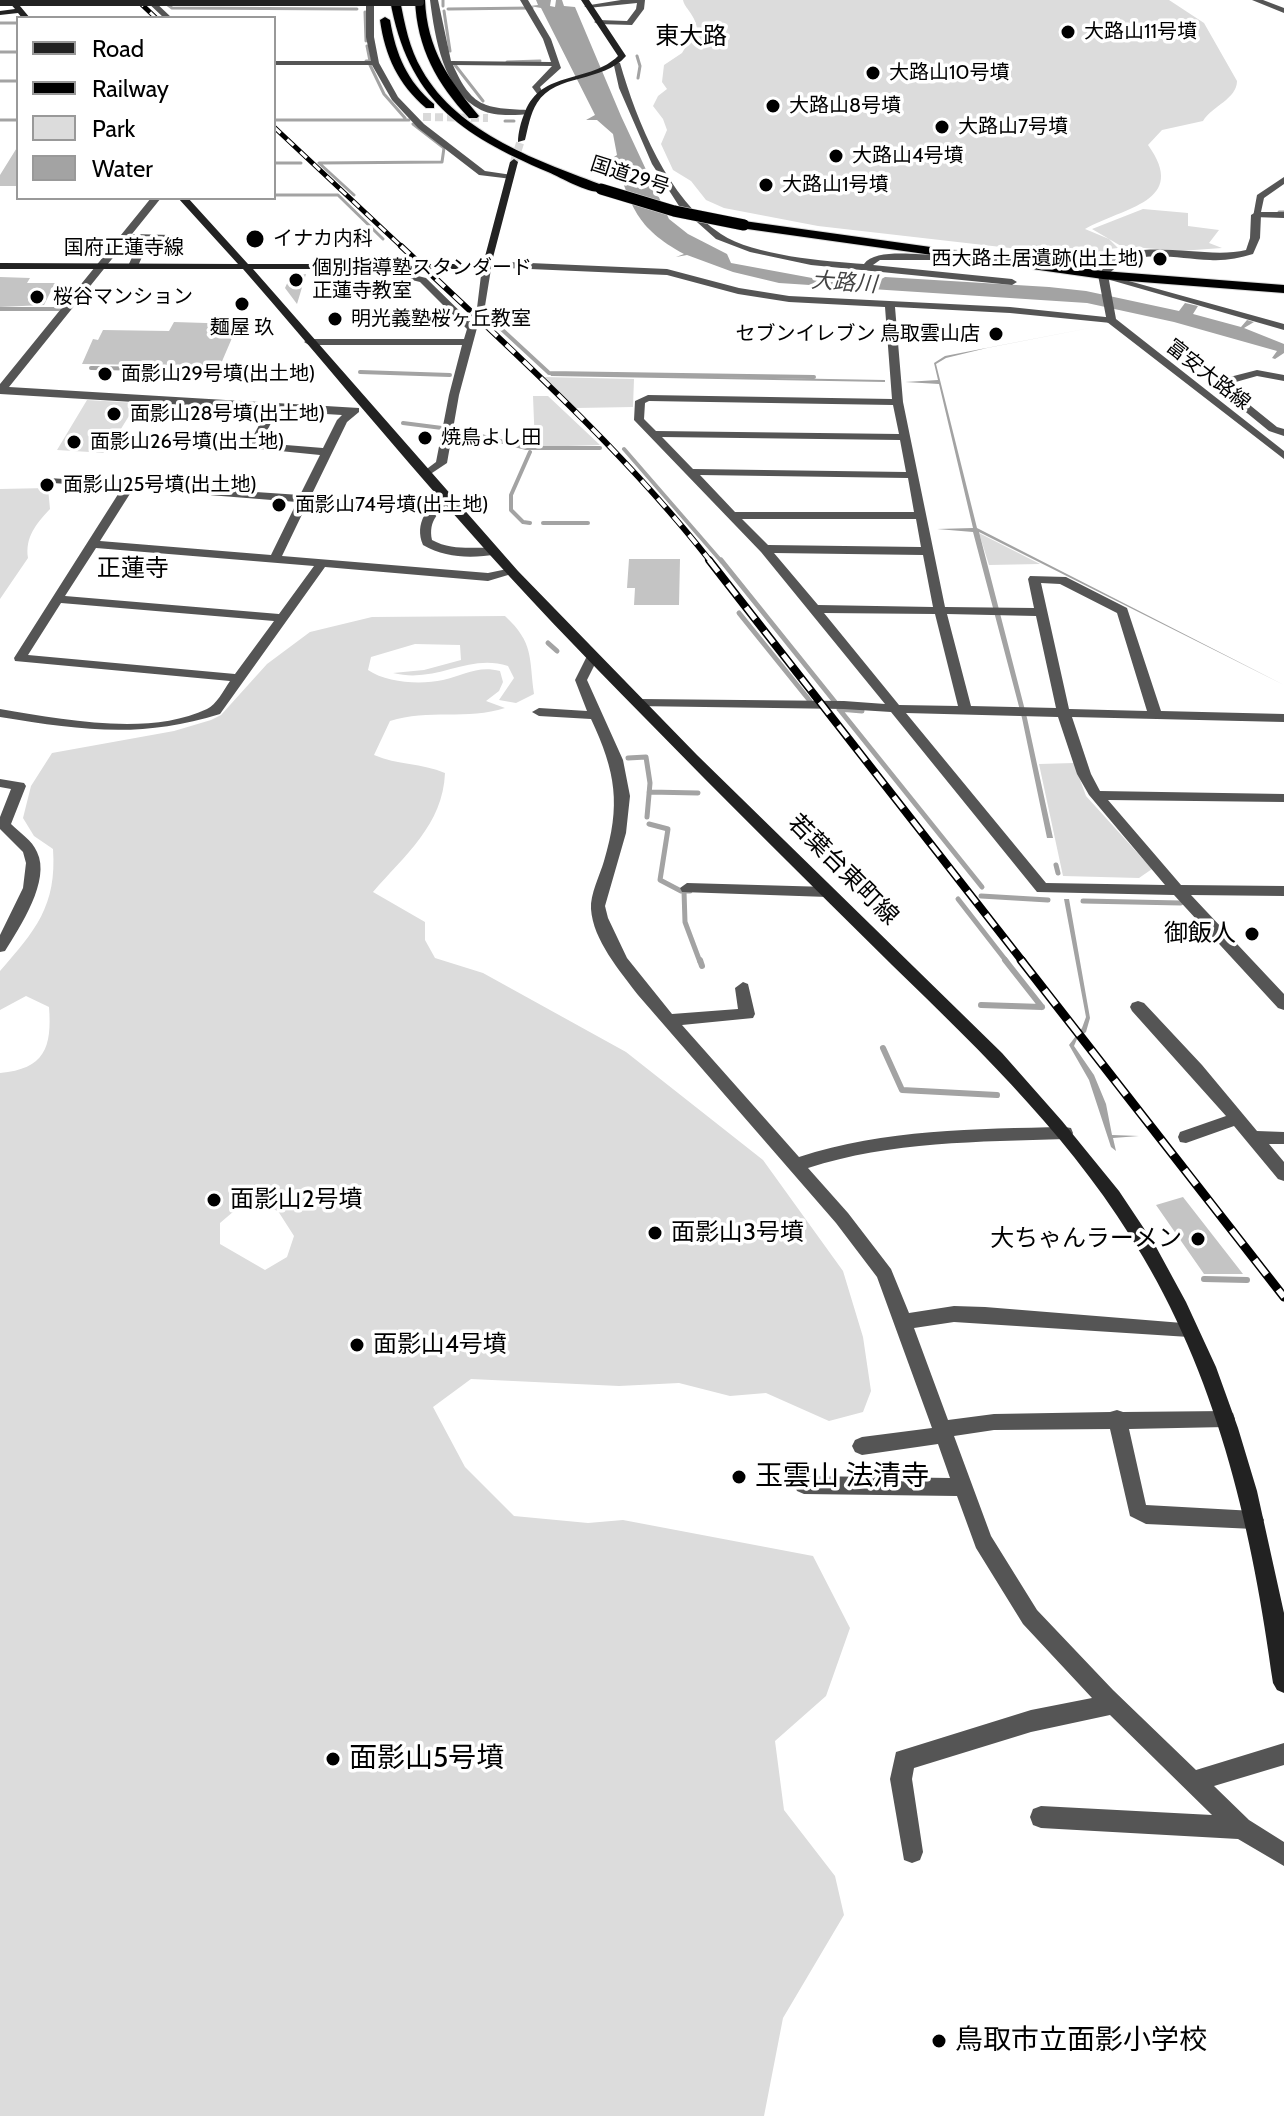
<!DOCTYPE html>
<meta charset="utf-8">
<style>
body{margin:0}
#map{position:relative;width:1284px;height:2116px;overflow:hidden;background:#fff;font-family:Cabin,sans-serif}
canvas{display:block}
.legend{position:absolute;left:16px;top:16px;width:260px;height:184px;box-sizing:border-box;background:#fff;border:2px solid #999;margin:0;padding:10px 14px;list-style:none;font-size:24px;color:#000}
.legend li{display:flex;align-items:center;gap:16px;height:40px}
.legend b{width:40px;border:2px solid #999}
</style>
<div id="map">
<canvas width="1284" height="2116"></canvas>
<ul class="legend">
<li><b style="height:10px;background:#222"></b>Road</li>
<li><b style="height:10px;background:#000"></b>Railway</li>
<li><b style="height:22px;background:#dcdcdc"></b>Park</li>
<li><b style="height:22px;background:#a3a3a3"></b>Water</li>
</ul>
</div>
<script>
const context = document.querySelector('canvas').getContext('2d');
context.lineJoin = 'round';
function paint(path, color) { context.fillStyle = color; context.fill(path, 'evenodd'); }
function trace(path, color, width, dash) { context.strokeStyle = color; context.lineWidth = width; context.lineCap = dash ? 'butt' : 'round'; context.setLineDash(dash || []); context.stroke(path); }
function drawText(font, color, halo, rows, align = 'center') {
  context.font = font + ' Cabin,"Noto Sans JP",sans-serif'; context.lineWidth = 7; context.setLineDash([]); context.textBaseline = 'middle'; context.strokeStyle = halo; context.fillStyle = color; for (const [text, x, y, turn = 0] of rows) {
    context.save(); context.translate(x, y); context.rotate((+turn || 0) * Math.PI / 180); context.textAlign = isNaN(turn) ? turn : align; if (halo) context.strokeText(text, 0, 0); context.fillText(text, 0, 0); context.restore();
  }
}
paint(new Path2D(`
 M683,0H1169L1204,23L1237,81C1237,99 1212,106 1203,121L1162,130L1148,145C1189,202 1124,207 1085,229L1109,239L1118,248L1109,249L1097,258L818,226L724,208L706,200L691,181L673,170L661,144L667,130L663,119L653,106L658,96L667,89L662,82L664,65L682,53L697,28C694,13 685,9 683,0Z
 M1143,209L1188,213V226L1219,230L1209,243L1222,248L1180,251L1121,246L1092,229Z
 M544,377L634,379L633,407L576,408Z
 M533,396H548L600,445L535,447Z
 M87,400L137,403L106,453L57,450Z
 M48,488L50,509C36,524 25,537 28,558L0,599V489Z
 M979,533L1040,564L989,565Z
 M505,616C534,643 529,657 534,694L516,703L499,700L514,678L508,666C468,653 437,684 393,673L424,670L461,660L460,645L415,644L371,657L368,670C387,683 421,685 443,680C464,675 478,665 500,671L503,682L499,691L486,701L505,708C468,720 428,709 390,721L374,755C397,765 422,763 445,773C443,825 404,856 373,892L425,922V940L435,958L483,973L626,1052L763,1160L843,1271L863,1337L871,1391L863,1412L829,1421L766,1393L730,1396L679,1383L619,1386L471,1379L433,1407L465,1467L514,1516L588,1523L623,1520L813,1556L850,1628L826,1696L775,1741L784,1810L835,1876L844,1915L783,2018L764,2116H0V1073C45,1069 52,1047 49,1007L26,996L0,1010V971C35,931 57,906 53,849L34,836L23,818L31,786L52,753L174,731L211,720L221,715L267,664L310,632L372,617ZM247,1200L278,1211L294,1236L287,1257L265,1270L220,1244V1223Z
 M1074,763L1086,796L1152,869L1139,878L1063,876L1039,764Z`), '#dcdcdc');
paint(new Path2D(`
 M536,0H551L550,6L555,7L556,0H562L564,6L575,7L621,116L669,219L688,234L727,254L731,263L823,280L878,281L885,277L1049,287L1086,291L1179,311L1185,303L1198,306L1193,314L1241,327L1247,320L1254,322L1244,328L1284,344V353L1275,359L1272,358L1277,351L1174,322L1087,303L779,283L733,272L687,255L676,257L684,254C635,227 632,207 614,157L617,155L613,134L597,120H586L595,115L541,8L530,6L538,5Z
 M1100,326L987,348L946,358L936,364L977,528L1284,685L979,532L1027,718L1053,838H1047L1022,718L973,532L937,529L973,528L939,384L905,382L938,380L934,363L945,356Z
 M550,374L885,380V382L551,376Z
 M1064,899H1069L1090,1018L1086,1032L1077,1039L1074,1046L1094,1075L1106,1104L1112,1135L1139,1136L1113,1138L1116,1151L1111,1147L1089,1080L1069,1045L1082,1028L1086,1017Z`), '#a3a3a3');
trace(new Path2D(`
 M443,0V6
 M164,2L172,8L357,9
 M448,9L532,8
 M444,11L450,51
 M365,12L366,41
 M0,23H18
 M0,52H18
 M637,56L640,66L638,78
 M366,61H370L367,46
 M507,62L540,61
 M370,65L384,94L405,118
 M455,65L483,101
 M0,81H18
 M0,120H18
 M274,120H409
 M505,121H514
 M274,163H301
 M274,195H338L383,239
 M354,195L319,163L442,162L444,148L413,124
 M1279,212H1284`), '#a3a3a3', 3);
trace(new Path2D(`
 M0,309H59
 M483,312L548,372
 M91,368L312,371
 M360,372L450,375
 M549,373L814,377
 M403,423L442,428
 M455,429L526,448H600
 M624,449L722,562
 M530,452L511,495V510L523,522L530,523
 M543,523H588`), '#a3a3a3', 4);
trace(new Path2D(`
 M721,560L835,702
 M739,613L810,701
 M548,643L557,651
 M839,709L982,887
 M839,709L862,711
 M628,758L646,757L650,783L647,817
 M649,792L698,793
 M649,824L668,829L660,880L681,891H690
 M1056,865L1058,873
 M684,891L685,922L700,962
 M981,896L1048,900
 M958,899L1007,962
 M1083,901L1181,903`), '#a3a3a3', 5);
trace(new Path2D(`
 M700,960L702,966
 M1005,960L1042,1007
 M981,1005L1042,1007
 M883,1048L902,1090L997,1095
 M1204,1279L1247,1280`), '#a3a3a3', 6);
paint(new Path2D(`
 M18,146V186H0V175Z
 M306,274L297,304L285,288L290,277Z
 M0,277L30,278L27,283H55L44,305L0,307Z
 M174,322L238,324L220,366L82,364L93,339L98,340L103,330L169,331Z
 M629,559H680L679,605H634L635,588H627Z
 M1183,1197L1243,1274H1204L1156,1205Z`), '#c4c4c4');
trace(new Path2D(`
 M423,117L488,118`), '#d9d9d9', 8, [8, 4]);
trace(new Path2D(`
 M514,162L521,140`), '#d9d9d9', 8, [8, 4]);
const trunk = new Path2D(`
 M390,0H400C405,25 409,48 422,70C458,134 541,162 605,186V192C588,194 564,179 548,172C459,134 408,99 390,0Z
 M415,0H425C427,49 449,80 479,116L477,118H469C437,84 417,48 415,0Z
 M385,17L390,20C396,55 407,81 434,104V108H426C398,84 385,56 380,20Z
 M744,221L1103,271L1284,285V293L1103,279L740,228V222Z`);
trace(trunk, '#dbdbdb', 2);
paint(new Path2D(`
 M145,0H153L172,18H164Z
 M366,0H374V37L379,63L398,97L424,124L485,171L512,175V179L479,175L418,128L392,100L372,65H274V61H371L366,37Z
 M430,0H438L451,61L551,62L543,39L520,0H528L551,39L561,68L540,87L544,95H538L532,87L552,66L453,65C472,108 485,108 528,110H531V114C516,115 495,117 481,110C443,91 435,38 430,0Z
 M621,0H645L644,9L632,25L598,24L594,22L598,20L627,21L636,9L637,3L588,8L584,6Z
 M1252,0H1263L1284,8V13Z
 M613,61L620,63C637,122 668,199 721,234C754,256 825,261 864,264C875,248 918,255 937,255L942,258L940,260H880L873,265L1012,279L1017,282L1012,285L811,265L750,252L716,239L679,206L652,164L619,88Z
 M1284,177V184L1264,198L1261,212H1284V218L1253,217L1257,195Z
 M151,198H161L132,234L171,235L176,238L174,240L149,241L138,266L133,269L128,266L140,240L128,239L9,387L359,408V412L347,422L311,496L377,501L383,504L377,507L308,502L282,556L488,573L512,568L518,572L488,581L325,567L220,714C140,739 81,730 0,717V709C62,719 148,737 207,709C216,705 224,690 230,681L15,661L14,658L122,488L53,483L47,480L49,478L300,495L320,455L250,448L248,446L267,410L0,394V384ZM277,411L342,415L337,420L323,448L261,443ZM133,489L297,502L271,555L100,541ZM96,548L314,566L279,614L65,596ZM61,603L274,621L235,674L28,655Z
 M507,262L667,269L739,288L789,296L1010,307L1115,318V322L1111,323L1010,313L895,307L903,402L945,607L1034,608L1028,579L1030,576L1066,577L1127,608L1161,711L1284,714V722L1072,717L1091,774L1100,791L1284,794V802L1108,800L1181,885L1284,886V896L1191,895L1284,994V1010L1278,1008L1174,895L1037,892L891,712L844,709L635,706V700L640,699L844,701L885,704L761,552L634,420L635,401L648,395L892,399L885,307L789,302L738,294L667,275L507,268L491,269L485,306L477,308L482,267ZM649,401L893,405L899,434L656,431L644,419L645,403ZM662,437L900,440L906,472L693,469ZM700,475L908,478L914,512H735ZM742,519H916L921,547L768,545ZM774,553L923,555L933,607L818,605ZM1041,583L1060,584L1117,613L1147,711L1069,709ZM824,613L935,614L958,706L899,705ZM947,614L1036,616L1056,708L971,706ZM906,713L1058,717L1077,774L1089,795L1165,885L1046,883Z
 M406,264L418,276L426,278L477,328L459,395L447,463L426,477L420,474L436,462L449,395L462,345H309L304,342L309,339H464L467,329L420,282L412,280L401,267Z
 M1100,273L1284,324V330L1100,277Z
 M1257,370L1284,375V381L1257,376L1225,385L1277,427L1284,429V436L1269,431L1214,386L1218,380Z
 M447,496L453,499C439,512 428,520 432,540C457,554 486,543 499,551L497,554C472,559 446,558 423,545C414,524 427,504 447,496Z
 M593,652L599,656L587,680L623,760L630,796L626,833L605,906L608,918L627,958L672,1014L738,1009L735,988L743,982L748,984L755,1014L753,1018L682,1025L799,1157C885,1129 975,1129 1065,1127L1071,1128L1073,1133L1071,1138L1065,1139C979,1142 891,1141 808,1168L848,1213L891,1269L909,1313L954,1306L985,1307L1195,1324L1198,1329L1195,1334L1189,1337L954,1322L914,1328L948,1420L994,1414L1110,1412L1117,1410L1123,1412L1226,1411L1233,1413L1235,1419L1233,1425L1226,1427L1129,1429L1146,1505L1254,1511L1261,1514L1264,1520L1261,1526L1254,1529L1146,1524L1130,1516L1110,1429L994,1430L954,1436L991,1536L1037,1610L1113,1690L1196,1770L1284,1743V1765L1214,1786L1249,1820L1284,1842V1866L1238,1839L1041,1828L1033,1825L1030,1817L1033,1809L1041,1806L1212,1815L1110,1715L1031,1732L914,1768L912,1779L923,1852L920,1860L912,1863L904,1860L890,1779L896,1752L1031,1710L1092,1698L1023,1624L976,1548L957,1496L804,1494L797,1491L794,1485L797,1479L804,1476L950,1478L938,1444L862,1455L855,1452L852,1446L855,1440L862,1437L932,1428L877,1277L836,1223L638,995C620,971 593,940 591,909C590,894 600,875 604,861C621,805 616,772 591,719L539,716L532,712L539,708L587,711L575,680L587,656Z
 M0,779L24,783L26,786L11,824C20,833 32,840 37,852C51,880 20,927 5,951L0,952V935L23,888L26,863L23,852L0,829V817L11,789L0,787Z
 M687,883L828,887L835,892L828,897L682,892L680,888Z
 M1138,1001L1144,1003L1202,1065L1257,1131L1284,1132V1144H1269L1284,1162V1181L1278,1179L1234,1126L1186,1143L1180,1142L1178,1137L1180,1132L1226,1116L1132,1011L1130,1007L1132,1003Z`), '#555');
paint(new Path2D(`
 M1256,212L1261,215L1260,238L1253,254C1239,258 1225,261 1210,260C1175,259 1133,246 1108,275L1116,319L1284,451V459L1107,322L1098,275C1102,271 1106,264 1110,261C1142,237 1207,260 1246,250L1250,238L1251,215Z`), '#555');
paint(new Path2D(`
 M7,0H15L30,18H22L18,13L0,15V11L15,9Z
 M581,0H589L626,56C603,83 556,73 537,103C530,114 528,128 525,140L518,142C518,133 521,121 525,112C541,70 591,83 618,56Z
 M514,159L518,162L490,269H253L518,571L697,755L1002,1053L1062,1121L1119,1191L1155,1245L1186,1302L1216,1367L1238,1428L1257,1491L1284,1613V1693L1277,1690L1273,1683C1253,1535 1220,1387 1143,1257C1078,1145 984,1054 892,965C809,883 726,801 644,717C583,655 523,593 466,528C390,443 318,355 243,269H0V263L238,264L178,198H188L248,264H483L510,162Z`), '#222');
paint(trunk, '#000');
const railFar3 = new Path2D(`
 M137,0L156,18
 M274,127L403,248`);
const railFar2 = new Path2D(`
 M401,246C508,347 620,446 711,562`);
const railFar1 = new Path2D(`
 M709,560L1023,962`);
const rail = new Path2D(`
 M1021,960L1284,1297`);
trace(railFar3, '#000', 5);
trace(railFar2, '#000', 6);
trace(railFar1, '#000', 8);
trace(rail, '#000', 9);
trace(railFar3, '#fff', 3, [9]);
trace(railFar2, '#fff', 4, [12]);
trace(railFar1, '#fff', 5, [15]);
trace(rail, '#fff', 6, [19]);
const trunkBridge = new Path2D(`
 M601,189L674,211L744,225`);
trace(trunkBridge, '#dbdbdb', 12, []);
trace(new Path2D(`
 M0,2H420`), '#222', 8);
trace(trunkBridge, '#000', 11);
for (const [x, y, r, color] of [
 [1068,32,8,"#000"],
 [873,73,8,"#000"],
 [773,106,8,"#000"],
 [942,127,8,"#000"],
 [836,156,8,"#000"],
 [766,185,8,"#000"],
 [255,239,10,"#000"],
 [1160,259,8,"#000"],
 [296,280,8,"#000"],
 [37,297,8,"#000"],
 [242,304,8,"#000"],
 [335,319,8,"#000"],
 [996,334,8,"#000"],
 [105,374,8,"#000"],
 [114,414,8,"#000"],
 [425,438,8,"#000"],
 [74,442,8,"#000"],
 [47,485,8,"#000"],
 [279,505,8,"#000"],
 [1252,934,8,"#000"],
 [214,1200,8,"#000"],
 [655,1233,8,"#000"],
 [1198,1239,8,"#000"],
 [357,1345,8,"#000"],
 [739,1477,8,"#000"],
 [333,1759,8,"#000"],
 [939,2041,8,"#000"]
]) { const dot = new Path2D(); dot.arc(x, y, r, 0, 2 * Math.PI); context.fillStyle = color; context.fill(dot); trace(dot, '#fff', 3); }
drawText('20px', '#000', '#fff', [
 ["大路山11号墳",1084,32],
 ["大路山10号墳",889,73],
 ["大路山8号墳",789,106],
 ["大路山7号墳",958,127],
 ["大路山4号墳",852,156],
 ["大路山1号墳",782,185],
 ["イナカ内科",273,239],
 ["西大路土居遺跡(出土地)",1144,259,"right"],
 ["個別指導塾スタンダード",312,268],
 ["正蓮寺教室",312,291],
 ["桜谷マンション",53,297],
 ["明光義塾桜ヶ丘教室",351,319],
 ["麺屋 玖",242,328,"center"],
 ["セブンイレブン 鳥取雲山店",980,334,"right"],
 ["面影山29号墳(出土地)",121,374],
 ["面影山28号墳(出土地)",130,414],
 ["焼鳥よし田",441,438],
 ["面影山26号墳(出土地)",90,442],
 ["面影山25号墳(出土地)",63,485],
 ["面影山74号墳(出土地)",295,505]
], 'left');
drawText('20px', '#000', '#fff', [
 ["国道29号",630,176,18],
 ["国府正蓮寺線",124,248],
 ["富安大路線",1208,375,38]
]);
drawText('italic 22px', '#444', '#fff', [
 ["大路川",844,283,4]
]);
drawText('24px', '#000', '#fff', [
 ["東大路",691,37],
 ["正蓮寺",133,569]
]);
drawText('24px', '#000', '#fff', [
 ["若葉台東町線",843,870,45]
]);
drawText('24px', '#000', '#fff', [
 ["御飯人",1236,934,"right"],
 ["面影山2号墳",230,1200],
 ["面影山3号墳",671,1233],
 ["大ちゃんラーメン",1182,1239,"right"],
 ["面影山4号墳",373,1345]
], 'left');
drawText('28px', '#000', '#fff', [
 ["玉雲山 法清寺",755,1477],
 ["面影山5号墳",349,1759],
 ["鳥取市立面影小学校",955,2041]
], 'left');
</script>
